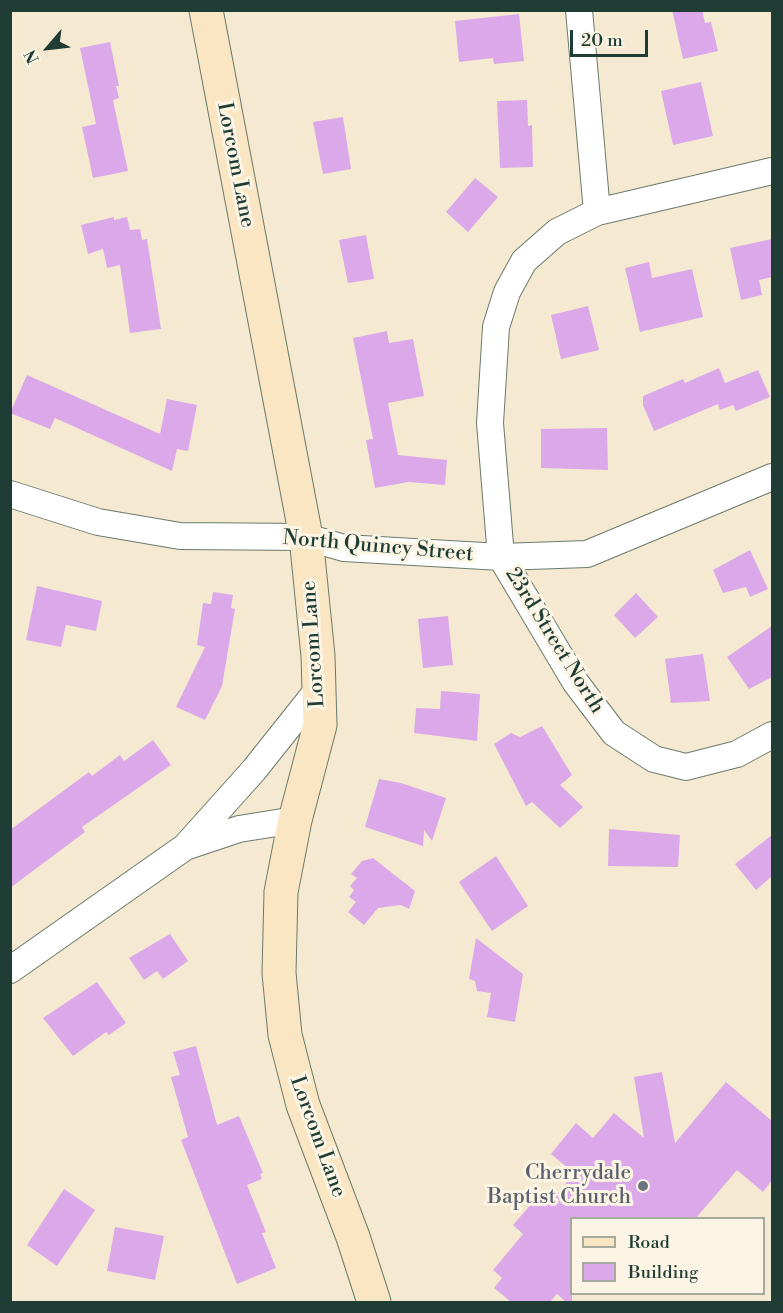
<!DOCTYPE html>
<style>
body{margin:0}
#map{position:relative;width:783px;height:1313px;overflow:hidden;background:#f5ead1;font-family:"Libre Bodoni",serif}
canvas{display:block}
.frame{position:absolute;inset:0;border:12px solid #1f3d34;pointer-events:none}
.legend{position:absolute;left:570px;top:1217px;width:195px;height:78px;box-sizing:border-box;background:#fcf5e5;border:2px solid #a4ab9e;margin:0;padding:8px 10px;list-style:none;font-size:18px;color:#1f3d34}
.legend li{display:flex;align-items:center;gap:12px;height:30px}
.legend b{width:30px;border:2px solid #a4ab9e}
.north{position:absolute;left:18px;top:18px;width:60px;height:60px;-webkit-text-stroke:4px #fcf5e5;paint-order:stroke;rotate:242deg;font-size:16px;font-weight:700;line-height:24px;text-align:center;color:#1f3d34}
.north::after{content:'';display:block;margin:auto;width:21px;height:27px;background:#1f3d34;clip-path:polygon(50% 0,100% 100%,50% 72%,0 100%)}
.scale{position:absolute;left:570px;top:30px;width:78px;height:27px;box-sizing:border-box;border:3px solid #1f3d34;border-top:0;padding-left:8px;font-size:18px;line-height:21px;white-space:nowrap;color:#1f3d34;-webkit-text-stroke:4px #fcf5e5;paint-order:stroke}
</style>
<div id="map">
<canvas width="783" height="1313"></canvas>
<div class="frame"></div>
<ul class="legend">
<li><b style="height:8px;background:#fbe6c3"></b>Road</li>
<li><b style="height:16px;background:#dba9ea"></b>Building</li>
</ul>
<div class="north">N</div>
<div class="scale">20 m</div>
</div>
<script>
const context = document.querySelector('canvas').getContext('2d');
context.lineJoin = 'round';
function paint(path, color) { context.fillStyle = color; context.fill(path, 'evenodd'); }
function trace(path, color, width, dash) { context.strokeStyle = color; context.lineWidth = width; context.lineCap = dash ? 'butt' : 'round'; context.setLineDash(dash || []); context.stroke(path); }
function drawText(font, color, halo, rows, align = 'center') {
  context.font = font + ' "Libre Bodoni",serif'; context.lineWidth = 6; context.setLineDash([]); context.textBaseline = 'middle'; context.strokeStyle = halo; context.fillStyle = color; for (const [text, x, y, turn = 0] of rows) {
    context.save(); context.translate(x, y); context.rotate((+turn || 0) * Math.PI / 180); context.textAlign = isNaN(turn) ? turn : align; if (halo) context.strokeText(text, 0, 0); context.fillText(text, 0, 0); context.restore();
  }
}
paint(new Path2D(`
 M672,10H702L705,23L711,22L718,51L683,59Z
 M519,14L524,61L494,64L493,58L459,62L455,21Z
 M110,42L119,86H116L119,98L113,100L128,171L93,178L82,127L96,124L80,48Z
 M701,82L713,136L673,145L661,91Z
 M527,100L528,126L532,125L533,167L500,168L497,101Z
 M343,117L351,169L323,174L313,122Z
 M475,178L498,197L468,232L446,212Z
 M114,217V220L127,217L130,230L140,229L142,240L147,239L161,329L130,333L120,265L107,268L103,249L88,254L81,225Z
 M366,235L374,279L348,283L339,240Z
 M772,239V277L759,280L762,295L741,300L730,248Z
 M649,262L652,278L692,269L703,317L640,332L625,268Z
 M588,306L599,350L561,359L551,315Z
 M387,331L389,343L413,339L424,396L388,403L398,455L447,460L445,485L408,482L375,488L366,440L373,439L353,338Z
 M719,368L725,383L758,370L770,397L736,411L733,405L720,410L718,404L654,431L643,405V396L683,379L685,383Z
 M27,375L160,434L167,399L197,405L188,451L177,449L172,471L55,418L50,429L10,413Z
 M607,428L608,470L541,468V429Z
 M750,550L768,589L750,597L746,587L723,593L713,570Z
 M37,586L102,601L96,631L66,625L61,647L26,640Z
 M213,592L233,595L231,608L235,609L222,686L205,720L176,707L205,647L197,645L203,603L211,604Z
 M636,593L658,617L635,638L614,615Z
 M448,616L453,665L423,668L418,619Z
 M772,626V677L749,689L727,657Z
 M703,654L710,701L671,703L665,659Z
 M441,691L480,694L477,741L414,733L416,708L440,709Z
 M542,726L572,775L560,785L583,807L560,828L532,802L526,806L494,744L511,733L520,737Z
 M153,740L171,765L82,827L85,832L10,888V830L89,772L92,776L120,755L124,761Z
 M379,779L401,783L446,798L432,841L424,830L423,846L365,827Z
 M609,829L680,835L678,867L608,866Z
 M772,835V876L756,890L735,864Z
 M496,856L528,906L492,931L459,882Z
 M373,858L415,891L409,909L401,905L378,908L364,925L348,912L356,902L349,897L354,890L350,886L357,878L351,874L362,861Z
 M170,934L188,961L163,979L157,971L144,980L129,958Z
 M476,938L523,974L515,1022L487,1017L491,993L477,991L475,981L469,979Z
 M97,982L126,1023L109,1035L106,1032L73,1056L43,1018Z
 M196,1046L217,1125L239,1116L263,1173L260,1174L262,1179L247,1185L266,1232L262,1233L276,1268L237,1284L181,1140L188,1137L171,1077L180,1075L173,1052Z
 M662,1072L675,1143L726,1082L772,1121V1180L763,1192L737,1170L696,1218H572V1302H566L557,1294L550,1302H511L494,1288L502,1278L493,1270L523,1234L513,1225L539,1195L549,1204L574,1173L551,1154L576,1123L593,1138L614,1113L644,1138L634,1077Z
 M64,1189L95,1210L57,1266L27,1245Z
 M115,1227L164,1236L155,1280L107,1271Z`), '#dba9ea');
const street = new Path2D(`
 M579,10L597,212
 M772,171L597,212L557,232L524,261L507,292L496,327L490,423L501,557L576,683L614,733L654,759L686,767L737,754L772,735
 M10,494L98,522L180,536L306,537L344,548L501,557L587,554L772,477
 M188,846L239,829L295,820
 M10,970L185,847L254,770L320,687`);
const secondary = new Path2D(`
 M206,10L306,537L318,656L320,725L295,820L281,892L279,973L285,1035L303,1105L353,1237L374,1302`);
trace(street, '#6a7a6b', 28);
trace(secondary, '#6a7a6b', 35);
trace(street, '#fff', 26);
trace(secondary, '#fbe6c3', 33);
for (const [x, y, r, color] of [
 [643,1186,6,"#6b7280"]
]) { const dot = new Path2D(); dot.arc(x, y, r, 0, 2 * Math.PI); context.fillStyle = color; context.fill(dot); trace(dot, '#fcf5e5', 2); }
drawText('21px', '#1f3d34', '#fcf5e5', [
 ["Lorcom Lane",235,165,79],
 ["North Quincy Street",378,547,5],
 ["23rd Street North",554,641,58],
 ["Lorcom Lane",314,644,-94],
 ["Lorcom Lane",317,1137,70]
]);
drawText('21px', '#5b616d', '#fcf5e5', [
 ["Cherrydale",631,1174],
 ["Baptist Church",631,1198]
], 'right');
</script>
